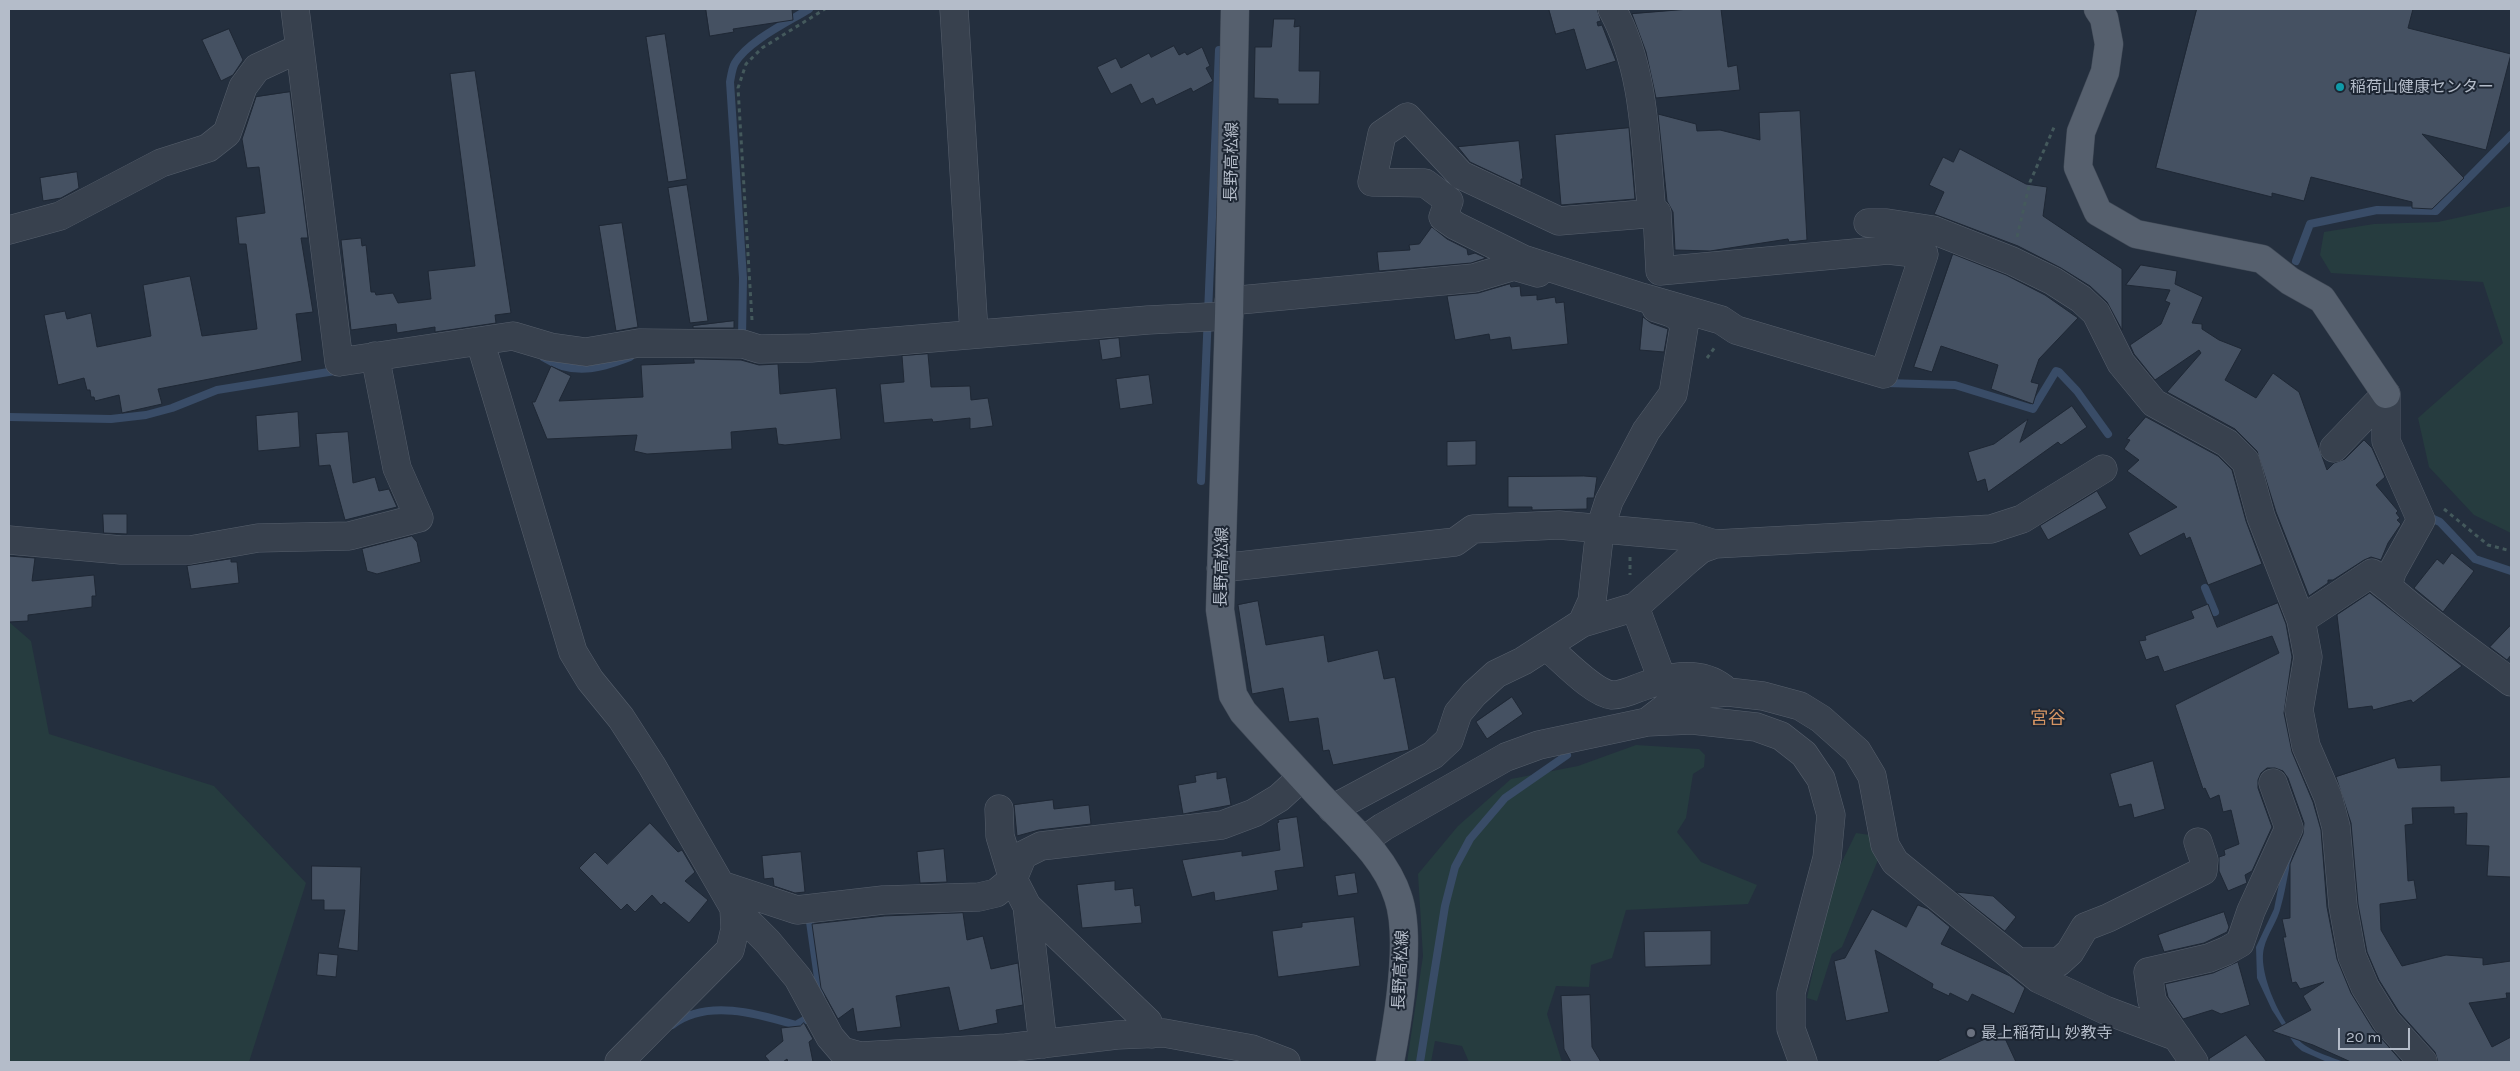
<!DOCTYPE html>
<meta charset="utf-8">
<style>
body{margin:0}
#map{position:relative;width:2520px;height:1071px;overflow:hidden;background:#242f3e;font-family:Karla,sans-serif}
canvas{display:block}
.frame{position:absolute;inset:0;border:10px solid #b4bcc9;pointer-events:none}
.scale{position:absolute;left:2338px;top:1028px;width:72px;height:22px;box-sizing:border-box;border:2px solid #b4bcc9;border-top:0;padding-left:6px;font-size:15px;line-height:18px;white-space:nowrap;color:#b4bcc9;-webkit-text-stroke:4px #1d2633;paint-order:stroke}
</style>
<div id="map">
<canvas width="2520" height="1071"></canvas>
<div class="frame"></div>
<div class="scale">20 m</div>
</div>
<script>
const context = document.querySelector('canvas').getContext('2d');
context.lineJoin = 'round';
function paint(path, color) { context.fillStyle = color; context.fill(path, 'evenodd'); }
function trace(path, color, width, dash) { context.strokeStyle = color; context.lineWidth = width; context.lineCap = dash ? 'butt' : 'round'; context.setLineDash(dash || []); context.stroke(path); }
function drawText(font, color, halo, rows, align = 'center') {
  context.font = font + ' Karla,"Noto Sans JP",sans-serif'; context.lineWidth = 4; context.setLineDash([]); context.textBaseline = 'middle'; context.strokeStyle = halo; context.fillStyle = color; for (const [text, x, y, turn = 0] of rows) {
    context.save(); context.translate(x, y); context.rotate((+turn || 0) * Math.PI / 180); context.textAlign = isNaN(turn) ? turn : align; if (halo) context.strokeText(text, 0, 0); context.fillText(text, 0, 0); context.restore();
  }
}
paint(new Path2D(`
 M2511,206V533L2474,515L2429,467L2418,418L2503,343L2483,282L2331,273L2320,255L2324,232L2374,224L2438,222Z
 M9,622L31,641L49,734L214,786L306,883L249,1062H9Z
 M1636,745L1699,749L1705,755L1704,767L1693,774L1686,818L1677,832L1701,862L1757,885L1748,904L1626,910L1612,958L1591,965L1589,987L1556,986L1547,1014L1562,1062H1469L1462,1046L1435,1041L1431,1062H1407L1423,956L1418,874L1458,826L1511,779L1578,766Z
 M1856,833L1870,835L1880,855L1842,947L1832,954L1817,1001L1807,998L1833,880Z`), '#263c3f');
paint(new Path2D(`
 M2295,847C2288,866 2287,886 2281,906C2278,921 2267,934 2264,948C2257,974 2285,1032 2306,1046C2317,1053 2331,1057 2344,1062H2327L2302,1051L2295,1045L2272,1010L2257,978L2256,947L2274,909L2280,879Z`), '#394c67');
trace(new Path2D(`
 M2296,261L2310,224L2377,210L2436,211L2511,135
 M742,338L743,278L730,82C731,77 732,68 735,63C748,41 788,22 809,9
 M543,357C573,376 599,369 630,357
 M1886,383L1955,385L2033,409L2053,376L2056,371L2059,372L2077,391L2108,434
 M9,417L111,419L146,415L172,408L217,390L341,370
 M1201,481L1219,50
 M2429,517L2440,522L2475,559L2511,571
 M2205,588L2215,612
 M810,922L821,999
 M672,1025C707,998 759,1014 796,1025L813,1015
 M1420,1062L1445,906L1455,867L1470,839L1505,798L1567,755`), '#394c67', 8);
const building = new Path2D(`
 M706,9H792L793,20L733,29L734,32L710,36Z
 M1549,9H1597L1601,21L1597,22L1598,26L1602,25L1616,61L1586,70L1574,29L1556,34Z
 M1690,9H1721L1728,67L1737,65L1740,90L1656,98L1646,52L1632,14Z
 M2197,9H2413L2408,28L2511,54L2486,150L2422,134L2464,178L2432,209L2412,208V202L2311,177L2304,201L2272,193V197L2156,168Z
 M1274,19H1295L1294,27L1300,26L1299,71H1320L1319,104H1278V99L1254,98L1255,47H1271Z
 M229,29L243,60L233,75L221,81L202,40Z
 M665,34L687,179L668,182L646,37Z
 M1174,46L1179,55L1185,52L1187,55L1202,47L1210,66L1206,68L1213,81L1193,92L1191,88L1156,105L1153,98L1141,104L1131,84L1111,94L1097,67L1116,58L1121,68L1149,53L1151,57Z
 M475,71L511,313L495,315L496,323L435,332V327L397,333L396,324L351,330L341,240L361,238L362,246L366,245L371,292H375L376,295L393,293L398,303L431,299L428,271L475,266L450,74Z
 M290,92L308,238H301L313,312L296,314L302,361L158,389L162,404L122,413L119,395L95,401L94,397H91L90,390H87L84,378L58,385L44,315L65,311L67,319L91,313L97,347L151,336L143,285L190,276L202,336L257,329L246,244H239L236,217L265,213L259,167L247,168L242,139L256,97Z
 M1800,111L1807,240L1789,242L1788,239L1710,251L1675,250L1673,212L1667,201L1658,114L1696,124L1697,131L1720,130L1760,140L1759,113Z
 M1629,128L1635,199L1561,205L1555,135Z
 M1519,141L1523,179H1521V186L1470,162L1458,147Z
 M1960,149L2026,184L2047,187L2043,216L2122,269V330L2107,302L2090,286L2061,268L2018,246L1934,214L1944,192L1929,185L1943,157L1953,162Z
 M77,172L79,188L61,198L43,201L40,178Z
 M687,185L708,321L690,323L668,188Z
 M622,223L638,327L616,331L599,226Z
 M1432,227L1447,239L1467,249L1468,255L1475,253L1486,258L1471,263L1379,271L1377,252L1410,250L1409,245L1419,244Z
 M1953,254L2006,275L2045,295L2078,318L2039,359L2031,382L2039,384L2033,404L1991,389L1998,365L1941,346L1932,372L1914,367Z
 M2141,265L2177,271L2175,284L2203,297L2192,323L2202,324V329L2219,340L2242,349L2225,380L2256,398L2273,373L2299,392L2327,470L2334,463L2345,459L2364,440L2372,448L2385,477L2376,485L2398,511L2396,513L2400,518L2397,520L2401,524L2388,543L2381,560L2371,557L2364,560L2333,580H2328V583L2309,596L2276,512L2257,451L2235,429L2167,392L2201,353L2199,350L2155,380L2134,354L2130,345L2161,324L2170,303L2165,301L2170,290L2126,285Z
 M1510,284L1511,287L1520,286L1521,296L1537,295V300L1555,297L1556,303L1564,302L1568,344L1512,350L1510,337L1490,340L1489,334L1455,340L1447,296L1478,293Z
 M1643,317L1651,323L1668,329L1664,352L1640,350Z
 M734,321V328H693V326Z
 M1119,338L1121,357L1102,360L1099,340Z
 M928,354L931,387L970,386L971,400L988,398L993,426L970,429V418L933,422L932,419L884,423L880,384L904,382L902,356Z
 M694,359L741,360L759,365L778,364L780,394L836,388L841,439L785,445L778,444L776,428L731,432L732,449L647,454L634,451L637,435L547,439L532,402H535L551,366L571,376L559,401L643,397L641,365L694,363Z
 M1149,375L1153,404L1120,409L1116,379Z
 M2072,406L2087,427L2061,445L2058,442L1988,492L1985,479L1977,482L1968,452L1994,444L2028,419L2020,442Z
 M298,412L300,447L258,451L256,416Z
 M2146,417L2218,456L2232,470L2246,521L2262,564L2208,585L2190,537L2186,539L2184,533L2140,556L2128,533L2177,507L2127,471L2139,460L2124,449L2130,440L2127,439Z
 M348,432L353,483L375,477L379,491L389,489L397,507L345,520L330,465L319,466L316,434Z
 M1476,441V465L1447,466V442Z
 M1584,476L1597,477L1594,498H1587V509L1532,510V507H1508V477Z
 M2097,491L2107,508L2048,540L2040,526Z
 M103,514H127V534L104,533Z
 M412,536L417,542L421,562L377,574L367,571L362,549Z
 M2452,553L2474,571L2443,612L2414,588L2437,559L2443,564Z
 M9,556L35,558L32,581L94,575L96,596H92V607L28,615V621L9,622Z
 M231,559V562H237L239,583L191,589L187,566Z
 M2370,593L2462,666L2413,703L2411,700L2373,710L2372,706L2348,709L2337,615Z
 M1258,601L1266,645L1324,635L1328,662L1378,650L1384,679L1395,677L1409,750L1333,765L1329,750L1323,751L1318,718L1289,722L1283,688L1252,694L1238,605Z
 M2278,603L2286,624L2292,657L2284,713L2292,752L2313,802L2321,830L2327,907L2337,959L2351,993L2373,1029L2402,1062H2351L2313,1045L2272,1031L2311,1010L2303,996L2324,982L2300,989L2296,982L2292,983L2283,937H2286L2282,919L2290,918V864L2303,834L2304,823L2288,778L2283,771L2275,768H2267L2261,773L2258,780V788L2272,827L2252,871L2245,875L2247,883L2228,891L2219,871V857L2225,855L2224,850L2239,844L2231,810L2223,812L2219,795L2210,799L2205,788L2203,789L2175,705L2279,653L2272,636L2164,672L2158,656L2146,660L2139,641L2146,640L2145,636L2194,618L2191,611L2208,604L2217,627Z
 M2511,625V655L2507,660L2490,647Z
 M1512,697L1523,714L1487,739L1476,722Z
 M2395,758L2398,768L2441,765V781L2511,777V877L2487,876L2489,846L2466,845L2467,813L2454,814V807L2412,808L2413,824L2405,825L2408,881L2414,880L2417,899L2380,904V906L2381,930L2402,966L2446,955L2483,958V965L2511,961V993H2506L2507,998L2469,1003L2492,1047L2511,1037V1062H2438L2435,1052L2399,1012L2379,980L2367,952L2358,904L2351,823L2336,777Z
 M2153,761L2165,809L2134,818L2131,804L2119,807L2110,774Z
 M1217,772V779L1226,777L1231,805L1183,814L1178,785L1196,782L1195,776Z
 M1053,800L1054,809L1089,805L1091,824L1039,830L1017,836L1014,805Z
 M1297,817L1304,867L1275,871L1278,890L1215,901L1214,892L1192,897L1182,860L1242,851V856L1280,850L1277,823L1279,822L1278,820Z
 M650,823L678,852L682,850L695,872L685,881L708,900L689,923L664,902L661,905L652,895L635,912L627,904L621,910L579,868L595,852L607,864Z
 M944,849L947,882L920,883L917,852Z
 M801,852L805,892L795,893L774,886L773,878L764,879L762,856Z
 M312,866L361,867L358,951L338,948L345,910H324V900H312Z
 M1355,873L1358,893L1338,896L1335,876Z
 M1115,881V890L1133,888L1135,906L1140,905L1142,923L1082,928L1077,885Z
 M1956,892L1993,896L2016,917L2005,931Z
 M1918,905L1928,909L1950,927L1941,944L2010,976L2025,988L2014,1014L1972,994L1968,1002L1950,993L1949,996L1932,988L1933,984L1875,950L1889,1012L1846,1021L1834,961L1845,958L1872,909L1906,927Z
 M2224,912L2229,927L2227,932L2204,943L2164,952L2158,935Z
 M963,913L967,940L983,936L991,969L1018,963L1023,1005L996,1010L998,1023L959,1031L949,987L896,996L901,1027L857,1032L853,1008L838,1019L821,988L812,924L884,916Z
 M1354,917L1360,966L1278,977L1272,931L1302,927V923Z
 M1711,931V965L1645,967L1644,932Z
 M319,953L338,955L336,977L317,975Z
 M2238,962L2250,1005L2221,1014L2212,1010L2183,1019L2168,997L2165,984L2213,973Z
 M1590,995L1592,1047L1601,1062H1571L1564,1049L1561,996Z
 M804,1023L813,1039L809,1042L813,1062H788L787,1059L783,1062H770L765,1056L783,1041L781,1028L800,1026Z
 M2002,1032L2016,1062H1935L1985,1039Z
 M2246,1035L2267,1062H2209V1059Z`);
paint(building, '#455162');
trace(building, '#1f2835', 1);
const minor = new Path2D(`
 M295,9L339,362L513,336L550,347L586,352L639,343L743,344L759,349L811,348L1148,320L1229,316
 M954,9L974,333
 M1612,9C1646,70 1645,146 1652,214
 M1407,117L1461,175L1559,221L1657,213L1660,271L1888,250L1924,254L1884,374L1736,330L1721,320L1641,297L1523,259L1456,226L1443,217L1449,201L1425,183L1372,182L1382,134Z
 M1868,223H1887L1933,230L2012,261L2053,281L2081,299L2096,313L2121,363L2154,403L2227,443L2246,462L2261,517L2301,620L2308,657L2299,710L2306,746L2328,797L2336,827L2343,906L2352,956L2365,987L2386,1021L2423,1062
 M9,230L60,216L161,163L208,148L227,133L243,87L257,68L298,49
 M1229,301L1474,278L1514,266L1538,273
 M480,341L573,652L590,680L621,718L652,766L734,908L768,942L798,978L830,1037L842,1051L860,1056L1006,1048L1117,1035L1164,1033L1252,1049L1286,1062
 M2386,394V441L2421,520L2392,572L2388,586
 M2334,448L2386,394
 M9,540L121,550H190L258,538L349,536L419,518L397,468L375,356
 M1221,568L1455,542L1473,529L1559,525L1692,537L1715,544
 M1635,607L1662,679
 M2301,620L2372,573C2379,582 2387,586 2395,593C2432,625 2472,653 2511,682
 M1582,623L1592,601L1600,529L1609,501L1646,431L1673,394L1684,327C1680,313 1668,312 1656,308
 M1547,647C1562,659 1593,693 1612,695C1620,695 1631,691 1638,688C1665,678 1697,668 1723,688
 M1647,722L1674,701L1694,695L1728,692L1763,696L1800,706L1821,719L1857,751L1872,776L1885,845L1895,862L2039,979L2105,1010L2177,1037
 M1332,809L1433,755L1449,740L1458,713L1474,694L1496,674L1523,661L1582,623L1635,607L1689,559L1701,549L1715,544L1991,529L2022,519L2103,469
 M1363,841L1383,827L1506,757L1539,745L1647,722L1692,720L1756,727L1781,736L1804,754L1821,779L1831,815L1827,858L1791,993V1029L1803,1062
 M721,885L797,910L883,900L979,897L996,893L1013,879L1000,836L999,809
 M1027,906L1043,1044
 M2018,962H2059L2070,952L2085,927L2108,918L2203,871L2204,860L2198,842
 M1152,1034L1148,1022L1027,906L1013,879L1023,855L1041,846L1222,825L1254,813L1279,798L1302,777
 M619,1062L730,950L735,929L734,908
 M2194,1062L2152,1001L2148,972L2209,958L2226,951L2240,943L2251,911L2289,828L2273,783`);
const major = new Path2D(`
 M1235,9L1229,316L1220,610L1233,695L1243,712C1268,740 1294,768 1320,796C1348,826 1385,856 1398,897C1412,937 1398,1020 1390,1062
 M2098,9L2104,18L2109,44L2105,72L2081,132L2078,167L2098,212L2136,234L2262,259L2290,281L2322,299L2386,394`);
trace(minor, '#565f6c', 29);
trace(major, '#414a57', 29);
trace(new Path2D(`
 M2017,237L2030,182L2055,125
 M752,320L738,88L746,64L762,48L825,9
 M1707,358L1715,347
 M2444,509L2488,545L2511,551
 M1630,557V575`), '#44595c', 3, [4, 4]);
trace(minor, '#38414e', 28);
trace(major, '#56606e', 28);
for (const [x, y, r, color] of [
 [2340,87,5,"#0f9aa8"],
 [1971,1033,5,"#6b7280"]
]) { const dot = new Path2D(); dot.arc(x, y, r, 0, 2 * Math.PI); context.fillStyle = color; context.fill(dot); trace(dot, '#1d2633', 2); }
drawText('16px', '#b4bcc9', '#1d2633', [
 ["稲荷山健康センター",2350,87],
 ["最上稲荷山 妙教寺",1981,1033]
], 'left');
drawText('16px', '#b4bcc9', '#1d2633', [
 ["長野高松線",1232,162,-89],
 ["長野高松線",1222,567,-89],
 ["長野高松線",1401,970,-87]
]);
drawText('18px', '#d59563', '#1d2633', [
 ["宮谷",2048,719]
]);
</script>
